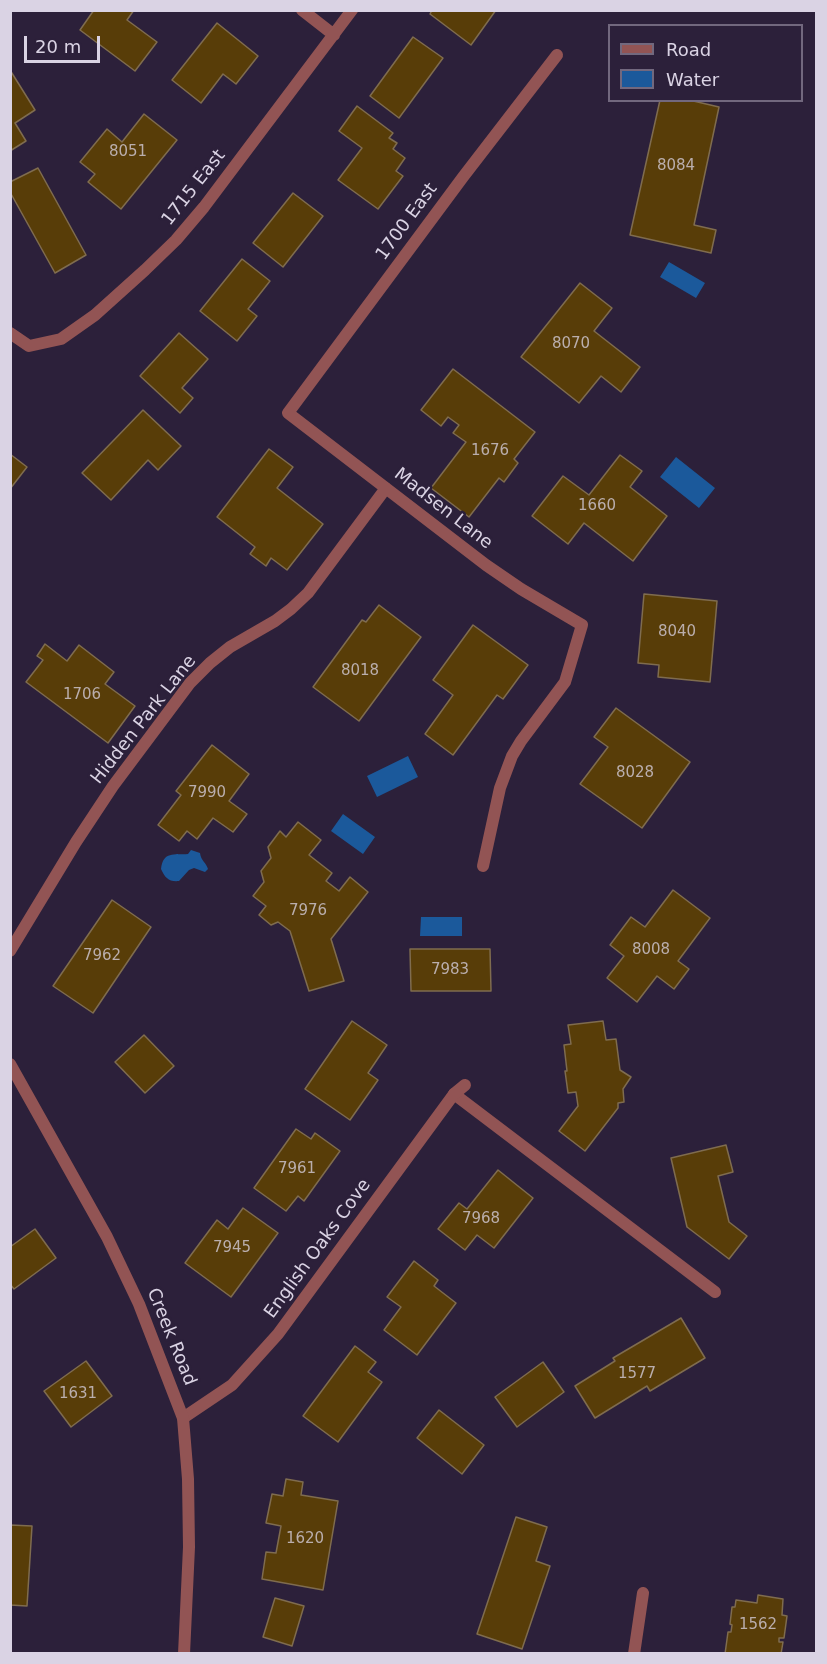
<!DOCTYPE html>
<style>
body{margin:0}
#map{position:relative;width:827px;height:1664px;overflow:hidden;background:#2c203a;font-family:"DejaVu Sans",sans-serif}
canvas{display:block}
.frame{position:absolute;inset:0;border:12px solid #dad3e4;pointer-events:none}
.legend{position:absolute;left:608px;top:24px;width:195px;height:78px;box-sizing:border-box;background:#2c203a;border:2px solid #72687e;margin:0;padding:8px 10px;list-style:none;font-size:18px;color:#dad3e4}
.legend li{display:flex;align-items:center;gap:12px;height:30px}
.legend b{width:30px;border:2px solid #72687e}
.scale{position:absolute;left:24px;top:36px;width:76px;height:27px;box-sizing:border-box;border:3px solid #dad3e4;border-top:0;padding-left:8px;font-size:18px;line-height:21px;white-space:nowrap;color:#dad3e4;-webkit-text-stroke:4px #2c203a;paint-order:stroke}
</style>
<div id="map">
<canvas width="827" height="1664"></canvas>
<div class="frame"></div>
<ul class="legend">
<li><b style="height:8px;background:#925454"></b>Road</li>
<li><b style="height:16px;background:#1b599b"></b>Water</li>
</ul>
<div class="scale">20 m</div>
</div>
<script>
const context = document.querySelector('canvas').getContext('2d');
context.lineJoin = 'round';
function paint(path, color) { context.fillStyle = color; context.fill(path, 'evenodd'); }
function trace(path, color, width, dash) { context.strokeStyle = color; context.lineWidth = width; context.lineCap = dash ? 'butt' : 'round'; context.setLineDash(dash || []); context.stroke(path); }
function drawText(font, color, halo, rows, align = 'center') {
  context.font = font + ' "DejaVu Sans",sans-serif'; context.lineWidth = 5; context.setLineDash([]); context.textBaseline = 'middle'; context.strokeStyle = halo; context.fillStyle = color; for (const [text, x, y, turn = 0] of rows) {
    context.save(); context.translate(x, y); context.rotate((+turn || 0) * Math.PI / 180); context.textAlign = isNaN(turn) ? turn : align; if (halo) context.strokeText(text, 0, 0); context.fillText(text, 0, 0); context.restore();
  }
}
paint(new Path2D(`
 M669,262L705,283L696,298L660,277Z
 M676,457L715,488L699,508L660,477Z
 M408,756L418,777L377,797L367,776Z
 M343,814L375,837L363,854L331,831Z
 M191,850L200,853C201,861 206,862 208,869L205,872L194,868L189,870L179,881C169,882 165,878 161,869C163,851 174,855 188,854Z
 M421,917H462V936H420Z`), '#1b599b');
const building = new Path2D(`
 M94,10H134L127,20L157,42L135,71L80,30Z
 M432,10H496L471,45L430,14Z
 M217,23L258,56L236,84L223,74L201,103L172,80Z
 M413,37L443,58L399,118L370,96Z
 M10,70L35,110L15,123L26,141L10,151Z
 M660,100H689L719,107L694,225L716,230L711,253L630,235Z
 M357,106L393,133L389,138L397,143L393,149L405,158L396,171L403,176L378,209L338,180L362,148L339,131Z
 M144,114L177,140L121,209L88,182L95,174L80,162L107,129L122,142Z
 M38,168L86,255L55,273L10,192V182Z
 M293,193L323,216L283,267L253,243Z
 M242,259L270,281L248,309L257,316L237,341L200,311Z
 M580,283L612,308L594,331L640,367L621,392L601,376L579,403L521,357Z
 M179,333L208,359L182,388L193,398L180,413L140,376Z
 M453,369L535,432L514,459L518,463L504,482L499,478L469,517L431,488L466,442L453,433L459,425L448,417L441,426L421,410Z
 M143,410L181,446L158,470L148,460L111,500L82,473Z
 M269,449L293,467L277,488L323,524L287,570L271,558L266,566L250,554L255,547L217,517Z
 M10,454L27,467L10,489Z
 M620,455L642,471L630,487L667,516L633,561L584,523L568,544L532,516L563,476L589,495Z
 M644,594L717,601L710,682L658,677L659,665L638,663Z
 M379,605L421,637L359,721L313,687L362,620L366,622Z
 M473,625L528,665L503,699L497,695L453,755L425,734L453,695L433,680Z
 M45,644L67,661L79,645L114,672L105,684L135,706L108,743L26,682L43,660L37,656Z
 M616,708L690,762L642,828L580,784L608,747L594,737Z
 M212,745L249,774L229,801L247,814L233,832L213,818L197,839L187,831L179,841L158,825L181,795L176,791Z
 M298,822L321,840L309,855L332,873L326,881L339,891L350,877L368,892L331,939L344,981L309,991L290,931L278,922L271,925L259,915L266,906L253,896L264,882L261,871L271,858L268,847L280,831L286,837Z
 M673,890L710,918L678,961L689,969L674,989L657,976L637,1002L607,978L624,956L610,945L631,917L645,927Z
 M112,900L151,927L93,1013L53,986Z
 M410,949H490L491,991H411Z
 M352,1021L387,1045L368,1073L378,1080L350,1120L305,1089Z
 M603,1021L606,1040L616,1039L620,1070L631,1077L623,1089L624,1102L618,1103V1108L585,1151L559,1131L578,1106L576,1092L568,1093L565,1071H567L564,1045L571,1044L568,1025Z
 M144,1035L174,1066L145,1093L115,1062Z
 M296,1129L311,1139L315,1133L340,1151L304,1201L298,1196L286,1211L254,1188Z
 M726,1145L733,1172L718,1176L729,1222L747,1236L729,1259L687,1227L671,1158Z
 M498,1170L533,1198L494,1248L477,1235L465,1250L438,1229L459,1203L467,1209Z
 M243,1208L278,1233L231,1297L185,1263L217,1220L228,1229Z
 M35,1229L56,1258L14,1289L10,1284V1247Z
 M414,1261L438,1280L434,1286L456,1303L417,1355L384,1330L401,1307L387,1297Z
 M681,1318L705,1358L650,1391L647,1386L595,1418L575,1386L615,1361L613,1358Z
 M355,1346L376,1362L368,1372L382,1382L338,1442L303,1416Z
 M86,1361L112,1396L71,1427L44,1391Z
 M543,1362L564,1392L517,1427L495,1397Z
 M439,1410L484,1445L462,1474L417,1438Z
 M286,1479L303,1482L301,1495L338,1501L323,1590L262,1579L266,1552L276,1553L281,1526L266,1523L272,1494L283,1496Z
 M516,1517L547,1527L536,1561L550,1566L522,1649L477,1634Z
 M10,1525L32,1526L27,1606L10,1605Z
 M758,1595L783,1599L782,1615L787,1616L784,1638H779V1642H783L781,1654H725L728,1632H731L732,1625L730,1624L732,1607H735L736,1600L757,1603Z
 M275,1598L304,1606L292,1646L263,1637Z`);
paint(building, '#583d08');
trace(building, '#7f6c4f', 1.5);
trace(new Path2D(`
 M454,1094L715,1292`), '#925454', 12);
trace(new Path2D(`
 M302,10L334,35
 M10,333L29,346L61,339L95,315L145,270L176,240L204,207L352,10
 M483,866L500,788L512,756L521,741L565,682L582,625L521,589L486,565L288,413L463,177L557,55
 M10,951L76,842L113,786L190,683L210,663L230,647L275,621L291,609L308,593L386,488
 M183,1418L232,1385L278,1334L454,1094L465,1085
 M634,1654L643,1593`), '#925454', 12);
trace(new Path2D(`
 M10,1064L107,1237L139,1304L183,1418L188,1479L189,1547L184,1654`), '#925454', 12);
drawText('15px', '#baaead', null, [
 ["8051",128,152],
 ["8084",676,166],
 ["8070",571,344],
 ["1676",490,451],
 ["1660",597,506],
 ["8040",677,632],
 ["8018",360,671],
 ["1706",82,695],
 ["8028",635,773],
 ["7990",207,793],
 ["7976",308,911],
 ["8008",651,950],
 ["7962",102,956],
 ["7983",450,970],
 ["7961",297,1169],
 ["7968",481,1219],
 ["7945",232,1248],
 ["1577",637,1374],
 ["1631",78,1394],
 ["1620",305,1539],
 ["1562",758,1625]
]);
drawText('18px', '#dad3e4', '#2c203a', [
 ["1715 East",194,188,-52],
 ["1700 East",407,222,-54],
 ["Madsen Lane",443,509,38],
 ["Hidden Park Lane",144,720,-52],
 ["English Oaks Cove",318,1249,-54],
 ["Creek Road",171,1337,68]
]);
</script>
